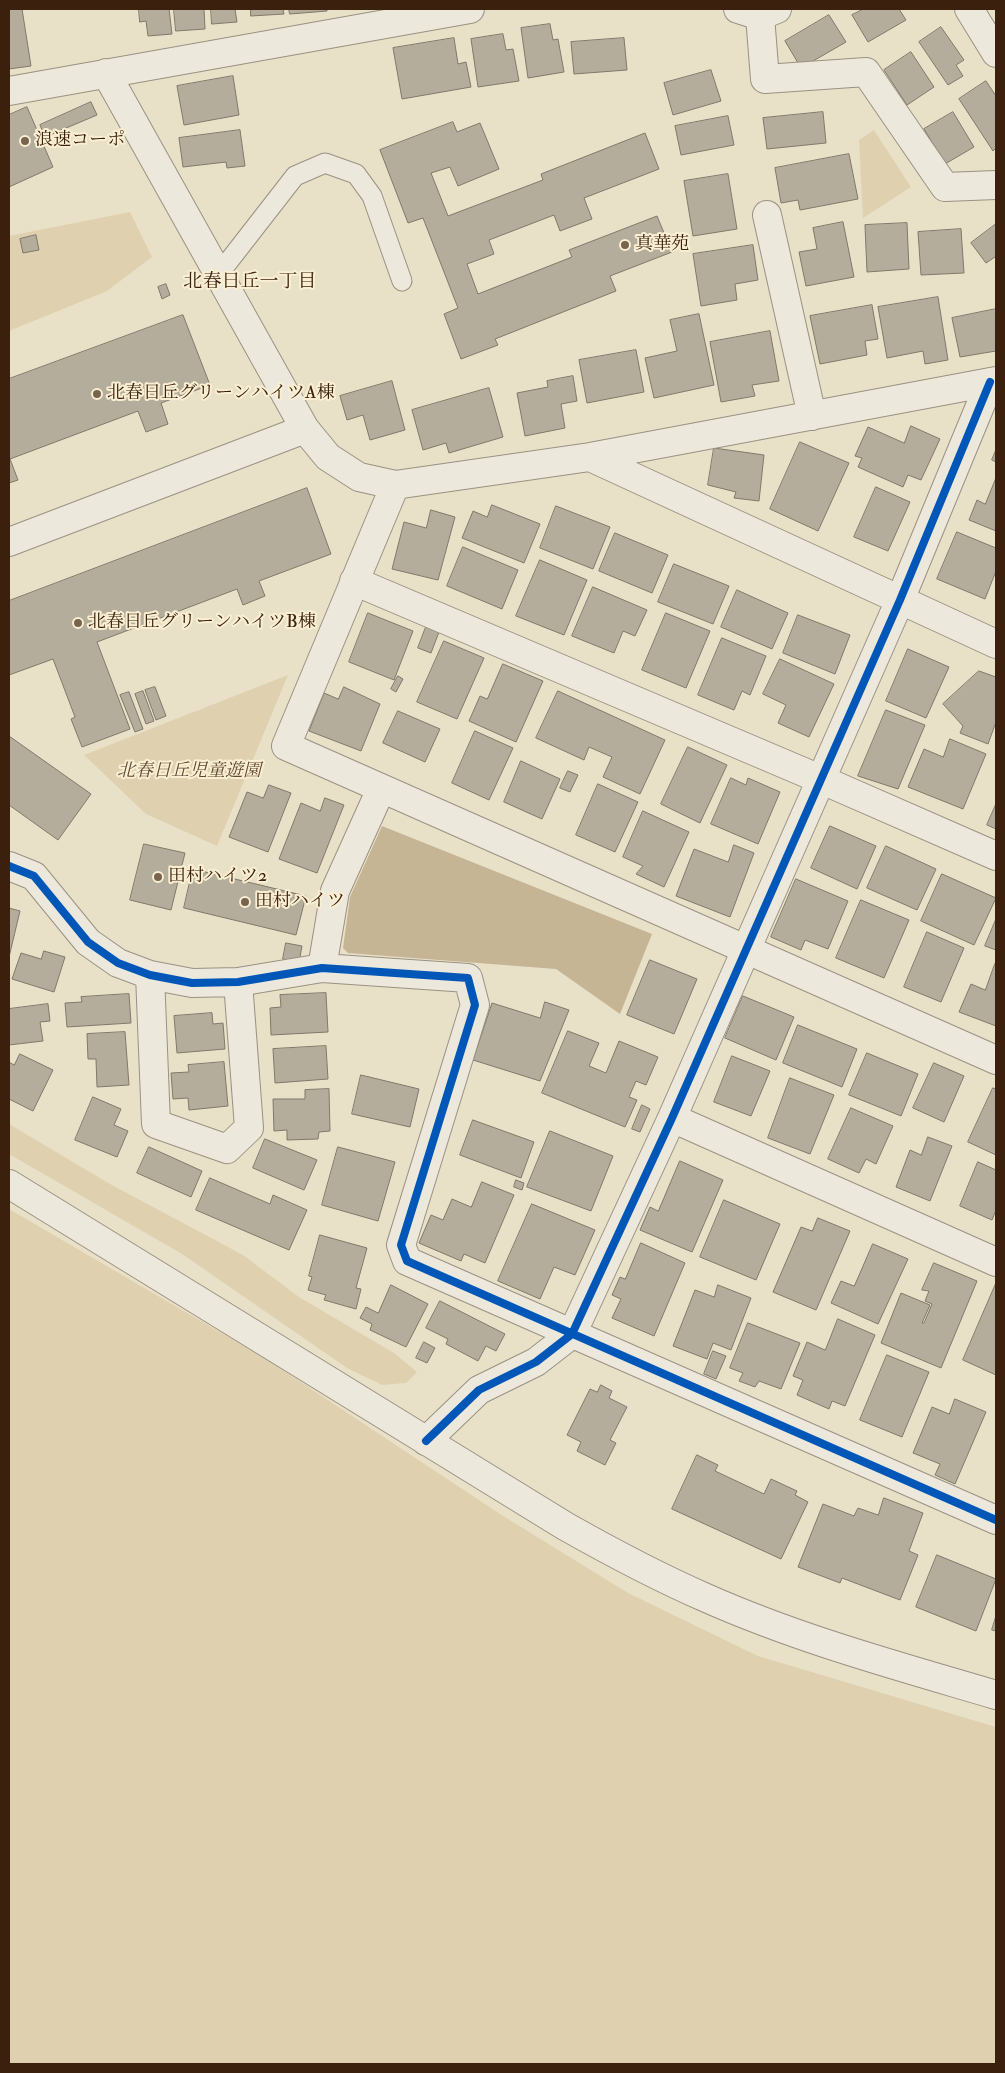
<!DOCTYPE html>
<meta charset="utf-8">
<style>
body{margin:0}
#map{position:relative;width:1005px;height:2073px;overflow:hidden;background:#e9e0c8;font-family:"IM FELL Double Pica",serif}
canvas{display:block}
.frame{position:absolute;inset:0;border:10px solid #3a200d;pointer-events:none}
</style>
<div id="map">
<canvas width="1005" height="2073"></canvas>
<div class="frame"></div>
</div>
<script>
const context = document.querySelector('canvas').getContext('2d');
context.lineJoin = 'round';
function paint(path, color) { context.fillStyle = color; context.fill(path, 'evenodd'); }
function trace(path, color, width, dash) { context.strokeStyle = color; context.lineWidth = width; context.lineCap = dash ? 'butt' : 'round'; context.setLineDash(dash || []); context.stroke(path); }
function drawText(font, color, halo, rows, align = 'center') {
  context.font = font + ' "IM FELL Double Pica","Noto Serif JP",serif'; context.lineWidth = 4; context.setLineDash([]); context.textBaseline = 'middle'; context.strokeStyle = halo; context.fillStyle = color; for (const [text, x, y, turn = 0] of rows) {
    context.save(); context.translate(x, y); context.rotate((+turn || 0) * Math.PI / 180); context.textAlign = isNaN(turn) ? turn : align; if (halo) context.strokeText(text, 0, 0); context.fillText(text, 0, 0); context.restore();
  }
}
paint(new Path2D(`
 M874,130L911,187L863,218L859,140Z
 M130,212L152,257L107,291L9,331V236Z
 M288,675L217,846L146,814L84,755Z
 M9,1124L110,1184L243,1255L299,1297L394,1353L417,1372L406,1383L382,1385L347,1368L182,1254L9,1154Z
 M9,1209L266,1359L500,1514L628,1593L758,1656L996,1727V2064H9Z`), '#dfd1b0');
paint(new Path2D(`
 M382,826L652,934L620,1014L556,969L348,953L343,948L350,897Z`), '#c6b595');
const building = new Path2D(`
 M22,9L31,66L9,69V10Z
 M139,9H169L172,34L148,36L146,21L140,22Z
 M174,9H204L205,29L176,31Z
 M211,9H235L237,22L212,24Z
 M251,9H283L284,14L251,16Z
 M289,9H327V11L290,14Z
 M864,9H899L906,20L868,42L852,15Z
 M829,15L846,42L801,68L785,41Z
 M550,24L553,40L558,39L564,72L528,78L521,28Z
 M941,27L964,60L956,65L963,76L948,85L919,42Z
 M503,34L506,50L513,49L519,81L478,87L471,39Z
 M454,38L458,64L466,62L471,87L402,99L393,48Z
 M624,38L627,70L574,74L571,42Z
 M911,52L934,87L907,105L884,70Z
 M711,70L721,101L673,115L664,83Z
 M233,76L239,115L184,125L177,86Z
 M986,81L996,96V148L993,151L959,99Z
 M91,102L97,115L45,137L40,125Z
 M27,107L53,167L9,187V115Z
 M823,112L826,143L767,149L763,118Z
 M953,112L974,147L945,164L924,129Z
 M728,116L734,145L681,155L675,126Z
 M453,122L457,132L480,123L499,169L458,186L450,167L431,173L448,216L543,180L541,174L645,133L659,169L584,198L592,219L560,231L554,215L489,240L494,254L467,264L478,294L572,257L569,250L657,216L672,252L610,276L616,291L495,339L498,345L461,359L444,314L458,308L423,218L408,223L380,150Z
 M240,130L245,166L227,168L226,162L183,167L179,138Z
 M849,154L858,199L800,210L798,200L781,203L775,168Z
 M728,174L737,229L693,236L684,181Z
 M843,222L854,277L806,286L799,252L817,249L813,228Z
 M907,223L909,269L867,272L865,225Z
 M996,224V259L995,257L986,263L971,243Z
 M961,229L964,273L921,275L918,232Z
 M36,235L39,250L23,253L20,239Z
 M753,245L758,280L735,284L737,300L701,306L693,254Z
 M166,284L170,295L162,299L158,287Z
 M938,297L948,360L925,364L923,351L887,358L878,307Z
 M872,305L878,339L865,341L867,355L820,364L810,316Z
 M996,309V351L960,357L952,318Z
 M699,314L714,385L654,398L645,358L677,351L670,320Z
 M183,315L210,385L161,403L168,424L146,432L138,411L10,459L18,480L9,483V379Z
 M770,331L779,381L752,385L755,396L721,402L710,342Z
 M636,350L644,392L587,403L579,360Z
 M573,376L577,401L561,404L565,428L525,436L517,393L548,387L547,381Z
 M392,381L405,430L370,440L363,415L347,420L340,396Z
 M489,388L503,437L449,453L446,443L423,450L412,410Z
 M911,426L940,439L921,480L908,475L903,487L858,467L862,458L855,456L868,427L904,443Z
 M800,442L849,463L818,531L770,509Z
 M714,448L764,455L759,501L734,498L736,492L708,485Z
 M996,450V462L992,460Z
 M996,478V531L969,520L977,500L985,504Z
 M876,487L910,502L888,551L854,537Z
 M307,488L331,554L259,581L265,596L243,605L237,589L97,642L130,729L82,747L71,719L75,717L53,659L9,675V601Z
 M492,505L540,524L524,563L462,538L473,511L487,517Z
 M556,506L610,527L593,569L540,548Z
 M431,510L455,517L438,580L392,569L404,522L426,528Z
 M957,532L996,548V571L985,599L937,579Z
 M615,533L668,555L652,593L599,571Z
 M463,547L518,570L502,609L447,586Z
 M540,560L587,580L564,635L516,616Z
 M674,564L729,586L713,624L658,602Z
 M593,587L647,610L635,636L623,631L614,653L572,636Z
 M737,590L788,613L772,649L721,627Z
 M368,613L413,631L394,680L349,662Z
 M666,613L710,631L686,688L642,670Z
 M798,615L850,635L835,674L783,653Z
 M426,627L439,632L431,653L418,648Z
 M722,638L766,656L750,695L742,691L734,710L698,695Z
 M444,641L484,658L457,719L417,702Z
 M908,649L949,667L926,718L886,701Z
 M780,659L834,684L809,737L778,723L786,705L763,694Z
 M503,664L543,681L516,742L469,721L480,696L487,699Z
 M979,671L996,677V722L988,744L960,733L963,726L943,704Z
 M398,676L403,679L396,692L391,689Z
 M155,687L166,716L156,720L145,690Z
 M344,687L380,704L361,751L309,731L324,693L338,699Z
 M143,691L154,721L146,724L135,694Z
 M558,691L665,740L640,794L603,777L612,757L589,747L584,760L536,738Z
 M129,692L143,729L135,732L120,695Z
 M886,710L925,725L898,789L858,776Z
 M398,711L440,729L425,762L383,743Z
 M475,731L513,748L489,800L452,783Z
 M9,736L91,794L58,840L9,805Z
 M950,739L986,754L963,809L908,787L924,749L943,757Z
 M688,747L727,765L700,823L661,804Z
 M521,761L560,779L542,819L504,802Z
 M568,771L578,775L570,792L560,788Z
 M731,778L746,785L748,778L780,792L758,844L711,824Z
 M598,784L638,802L615,852L576,835Z
 M269,785L291,793L268,852L229,837L247,792L263,798Z
 M325,798L344,805L317,873L279,859L301,803L320,811Z
 M996,804V829L987,825Z
 M643,811L689,832L664,887L636,874L643,866L623,857Z
 M830,826L876,846L857,889L811,868Z
 M144,844L185,853L171,910L130,900Z
 M734,845L754,853L730,917L676,896L694,849L728,862Z
 M886,846L936,869L917,910L867,888Z
 M193,869L306,896L296,935L184,908Z
 M942,874L996,898L974,945L921,921Z
 M796,879L848,901L828,949L805,940L801,950L771,937Z
 M861,900L909,920L884,978L836,958Z
 M9,908L20,911L9,957Z
 M996,919V950L985,946Z
 M927,932L964,948L941,1002L904,987Z
 M286,943L302,946L299,962L283,959Z
 M44,951L65,957L54,992L12,979L21,953L41,959Z
 M650,960L697,979L674,1034L627,1015Z
 M995,964L996,965V1026L959,1012L971,984L985,990Z
 M326,993L328,1032L271,1035L270,1008L281,1007L280,995Z
 M129,994L131,1023L67,1027L65,1003L82,1002L81,997Z
 M743,996L794,1017L776,1060L725,1038Z
 M545,1002L569,1010L540,1081L473,1060L492,1003L540,1018Z
 M48,1004L50,1021L40,1022L43,1041L9,1045V1009Z
 M212,1013L213,1024L223,1023L225,1049L177,1053L174,1016Z
 M798,1025L857,1049L842,1087L783,1063Z
 M568,1031L599,1043L589,1066L606,1073L619,1041L658,1057L646,1085L636,1081L629,1097L637,1100L625,1127L542,1093Z
 M125,1032L129,1085L97,1087L96,1059H88L87,1034Z
 M326,1046L328,1079L275,1083L273,1049Z
 M867,1053L918,1074L901,1116L849,1095Z
 M20,1054L53,1070L33,1111L9,1099V1062L14,1065Z
 M732,1056L770,1071L751,1116L714,1102Z
 M224,1062L228,1106L189,1110L188,1098L173,1099L171,1073L189,1072L188,1065Z
 M934,1063L964,1076L944,1122L913,1108Z
 M361,1075L419,1089L410,1127L352,1114Z
 M790,1078L834,1095L810,1154L768,1138Z
 M993,1088L996,1089V1155L968,1142Z
 M329,1089L330,1131L319,1132L318,1139L287,1140V1130L274,1131L273,1099H305V1090Z
 M93,1097L121,1109L114,1125L128,1131L117,1157L75,1140Z
 M642,1105L650,1109L640,1132L632,1129Z
 M851,1108L893,1126L876,1164L866,1159L859,1173L828,1159Z
 M473,1120L534,1142L521,1178L460,1155Z
 M550,1131L613,1156L591,1211L527,1187Z
 M928,1137L952,1146L930,1201L896,1187L910,1150L921,1155Z
 M265,1139L317,1160L304,1190L253,1168Z
 M149,1147L202,1171L191,1197L137,1173Z
 M338,1147L395,1162L378,1221L322,1205Z
 M680,1161L723,1180L692,1252L640,1230L650,1207L658,1211Z
 M978,1162L996,1170V1210L992,1220L960,1206Z
 M210,1178L270,1204L273,1195L307,1210L289,1250L196,1210Z
 M516,1180L524,1183L522,1190L514,1187Z
 M482,1182L514,1195L485,1263L464,1254L461,1261L419,1243L431,1215L443,1220L452,1199L471,1207Z
 M724,1200L780,1224L756,1280L700,1257Z
 M532,1204L595,1230L575,1275L554,1267L540,1299L498,1281Z
 M818,1218L850,1231L816,1310L773,1292L801,1227L812,1231Z
 M320,1235L367,1248L356,1288L361,1289L356,1309L324,1300L326,1295L308,1290L312,1277L309,1276Z
 M641,1243L685,1263L654,1336L612,1318L621,1299L612,1295L620,1277L625,1279Z
 M873,1244L908,1259L878,1324L831,1303L841,1281L854,1286Z
 M934,1263L977,1281L941,1368L881,1343L901,1293L930,1305L922,1323H924L932,1304L925,1301L929,1291L922,1290Z
 M996,1283V1375L963,1360Z
 M391,1285L428,1304L406,1347L370,1330L372,1324L360,1318L366,1307L378,1313Z
 M718,1285L751,1298L731,1350L713,1343L707,1359L673,1346L695,1290L714,1297Z
 M440,1301L505,1334L496,1351L486,1346L478,1361L446,1344L448,1339L426,1328Z
 M838,1319L875,1335L845,1406L832,1401L829,1409L797,1395L803,1380L793,1376L807,1342L825,1350Z
 M748,1323L800,1343L781,1389L759,1381L755,1387L739,1381L743,1373L730,1368Z
 M424,1342L435,1348L427,1363L416,1358Z
 M713,1351L726,1356L716,1379L704,1374Z
 M887,1355L929,1372L902,1437L860,1420Z
 M601,1385L612,1391L609,1398L627,1407L610,1440L616,1443L605,1465L577,1451L581,1442L567,1435L590,1389L597,1392Z
 M955,1399L986,1412L955,1484L935,1475L940,1464L913,1453L932,1407L949,1414Z
 M697,1455L718,1465L715,1471L764,1494L771,1479L797,1491L795,1495L808,1502L781,1559L672,1509Z
 M884,1498L923,1513L909,1551L918,1555L900,1600L842,1578L840,1583L798,1567L823,1504L854,1516L858,1508L878,1515Z
 M937,1555L996,1579L976,1631L916,1607Z
 M996,1616V1631L992,1630Z`);
paint(building, '#b5ad9c');
trace(building, '#807869', 1);
const service = new Path2D(`
 M218,275L295,176L325,163L356,174L372,196L402,281`);
const minor = new Path2D(`
 M738,9L760,16L777,9
 M969,9L996,53
 M760,16L765,79L866,72L945,187L996,185
 M106,73L305,429L328,457L359,477L395,485L590,457L996,381
 M9,91L470,9
 M767,215L812,416
 M590,457L996,644
 M395,485L286,746L996,1060
 M9,542L305,429
 M354,581L820,779L996,856
 M9,866L34,876L88,942L118,963L150,975L192,983L238,982L322,968L468,978L475,1005L401,1245L407,1261L996,1520
 M322,968L335,891L381,789
 M150,975L156,1124L227,1149L249,1128L238,982
 M672,1118L996,1262
 M426,1441L479,1390L536,1362L572,1334L672,1118L900,600L990,382`);
const tertiary = new Path2D(`
 M9,1184L565,1526C611,1552 656,1576 704,1597C798,1639 898,1666 996,1695`);
trace(service, '#9a9182', 21);
trace(minor, '#9a9182', 30);
trace(tertiary, '#9a9182', 30);
trace(service, '#ece8dc', 19);
trace(minor, '#ece8dc', 28);
trace(tertiary, '#ece8dc', 28);
trace(new Path2D(`
 M9,866L34,876L88,942L118,963L150,975L192,983L238,982L322,968L468,978L475,1005L401,1245L407,1261L996,1520
 M426,1441L479,1390L536,1362L572,1334L672,1118L900,600L990,382`), '#0057b8', 8);
for (const [x, y, r, color] of [
 [25,141,5,"#77634e"],
 [625,245,5,"#77634e"],
 [97,394,5,"#77634e"],
 [78,623,5,"#77634e"],
 [158,877,5,"#77634e"],
 [245,902,5,"#77634e"]
]) { const dot = new Path2D(); dot.arc(x, y, r, 0, 2 * Math.PI); context.fillStyle = color; context.fill(dot); trace(dot, '#faefd2', 2); }
drawText('18px', '#3a200d', '#faefd2', [
 ["浪速コーポ",35,141],
 ["真華苑",635,245],
 ["北春日丘グリーンハイツA棟",107,394],
 ["北春日丘グリーンハイツB棟",88,623],
 ["田村ハイツ2",168,877],
 ["田村ハイツ",255,902]
], 'left');
drawText('italic 18px', '#614931', '#faefd2', [
 ["北春日丘児童遊園",189,772]
]);
drawText('19px', '#3a200d', '#faefd2', [
 ["北春日丘一丁目",250,283]
]);
</script>
